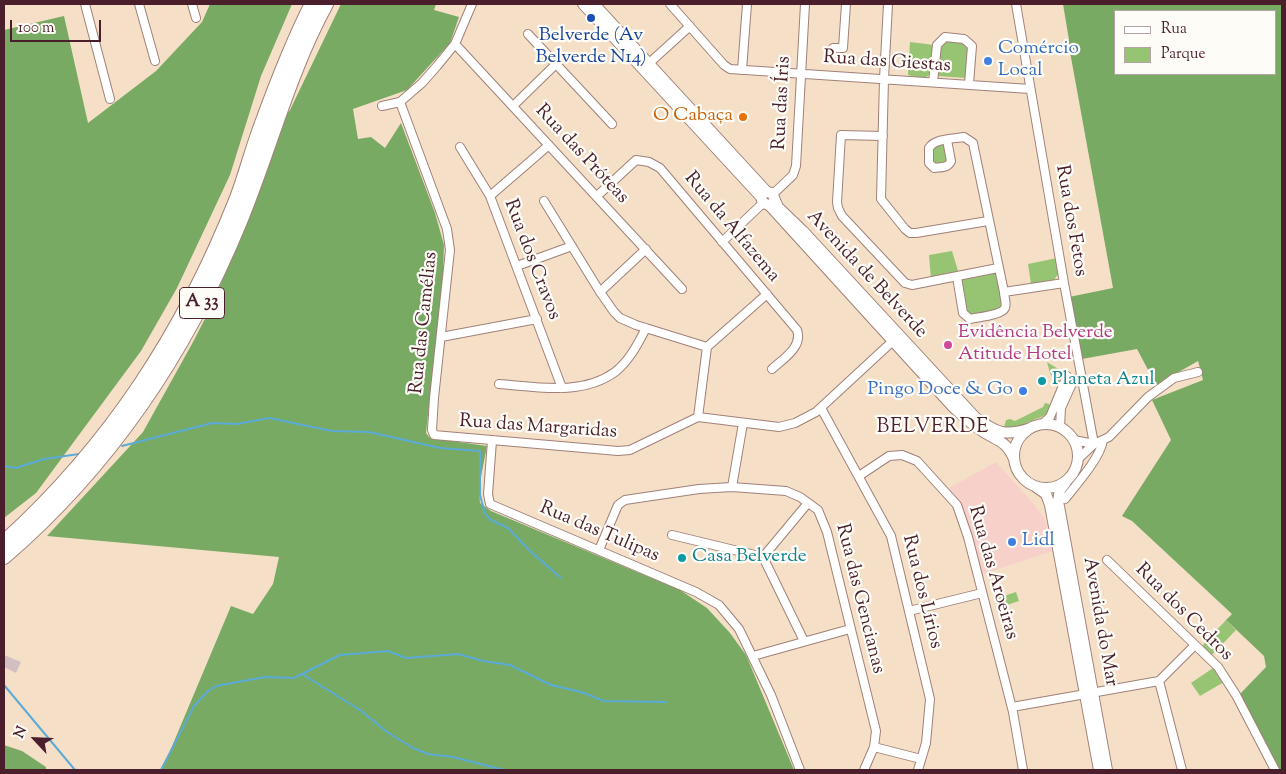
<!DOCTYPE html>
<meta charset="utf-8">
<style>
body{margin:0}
#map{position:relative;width:1286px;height:774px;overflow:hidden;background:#f5e0c7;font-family:"Sorts Mill Goudy",serif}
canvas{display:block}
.frame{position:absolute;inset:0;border:5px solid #4a1f2b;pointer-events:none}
.legend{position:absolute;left:1114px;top:10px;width:162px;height:65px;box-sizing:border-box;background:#fdfcf7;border:1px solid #b5a4a5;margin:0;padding:6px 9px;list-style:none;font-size:15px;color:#4a1f2b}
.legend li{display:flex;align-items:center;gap:10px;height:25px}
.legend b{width:25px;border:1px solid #b5a4a5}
.north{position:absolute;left:10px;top:714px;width:50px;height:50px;-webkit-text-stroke:4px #fdfcf7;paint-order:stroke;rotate:295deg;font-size:14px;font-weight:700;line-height:20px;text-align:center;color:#4a1f2b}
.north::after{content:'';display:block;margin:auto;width:18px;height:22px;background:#4a1f2b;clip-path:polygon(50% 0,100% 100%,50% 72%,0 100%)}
.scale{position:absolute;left:10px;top:20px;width:91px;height:22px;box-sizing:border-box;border:2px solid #4a1f2b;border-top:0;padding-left:6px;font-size:15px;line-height:18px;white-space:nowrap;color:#4a1f2b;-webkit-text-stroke:4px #fdfcf7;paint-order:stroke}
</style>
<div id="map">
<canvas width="1286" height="774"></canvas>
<div class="frame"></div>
<ul class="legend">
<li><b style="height:6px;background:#fff"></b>Rua</li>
<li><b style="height:14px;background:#97c472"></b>Parque</li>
</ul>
<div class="north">N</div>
<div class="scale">100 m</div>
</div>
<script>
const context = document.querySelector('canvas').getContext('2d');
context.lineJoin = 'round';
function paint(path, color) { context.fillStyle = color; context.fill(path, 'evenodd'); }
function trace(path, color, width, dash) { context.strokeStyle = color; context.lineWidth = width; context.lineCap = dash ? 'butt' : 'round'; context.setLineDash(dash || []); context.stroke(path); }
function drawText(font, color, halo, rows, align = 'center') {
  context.font = font + ' "Sorts Mill Goudy",serif'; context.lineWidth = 4.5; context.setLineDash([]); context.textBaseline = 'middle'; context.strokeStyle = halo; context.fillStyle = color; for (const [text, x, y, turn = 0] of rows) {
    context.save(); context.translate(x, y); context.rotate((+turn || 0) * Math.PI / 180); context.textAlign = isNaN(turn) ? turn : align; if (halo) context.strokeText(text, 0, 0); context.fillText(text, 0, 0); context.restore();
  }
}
paint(new Path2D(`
 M996,462L1032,502L1045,519L1053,551L980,575L960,502L949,488Z`), '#f7d1c9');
paint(new Path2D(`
 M4,655L21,662L16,673L4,667Z`), '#d2bfc1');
paint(new Path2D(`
 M947,41L961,42L968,49L966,78L937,76L940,49Z
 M910,42L934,45C933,51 932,73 928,76C924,79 913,76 908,75Z
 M945,143L949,160L947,164L932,165L931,147Z
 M952,251L959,274L931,279L929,255Z
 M1057,258L1059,273L1054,280L1031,284L1028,264Z
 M995,272L997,273L1002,306L997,310L971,315L966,312L961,281L962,279Z
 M1047,362L1065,373L1053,401L1057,387L1050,373Z
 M1045,403L1049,404L1050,406C1049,409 1048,412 1046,414C1042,418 1036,418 1031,421C1021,425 1014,431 1004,427L1006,420L1010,419L1015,421L1043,407Z
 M1016,592L1019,601L998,608L995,599Z
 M1226,620L1236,630L1211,656L1201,647Z
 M1213,668L1224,682L1200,696L1191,683Z`), '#97c472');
paint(new Path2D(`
 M210,4H292L261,76L230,175L177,288L141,351L36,493L4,518V30L64,16L88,123L156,71L202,22Z
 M341,4H436L434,10L459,17L450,43L407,90L353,109L358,139L371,137L385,148L401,123L435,213L444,245L443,275L426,433L430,438L487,446L479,487L480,503L491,511L680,590L707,608L730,633L746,655L794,770H162L231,606L253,614L273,584L279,557L47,536L143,432L193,342L212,305L248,218L279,126L290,110Z
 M1063,4H1282V770H1278L1239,695L1266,667L1264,656L1226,620L1232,614L1132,521L1122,516L1171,440L1152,400L1203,380L1198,361L1156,385L1137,349L1082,359L1069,297L1113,288L1068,41L1069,40ZM1115,11H1275V74H1115Z
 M4,745L22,751L46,767V770H4Z`), '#79aa64');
trace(new Path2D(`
 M122,446L212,423L237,424L269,418L332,431L369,432L440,448L480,451V495L485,514L491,520L508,528L529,550L561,578
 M4,466L16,468L44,459L79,454
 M302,674L360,710L387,732L413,748L428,754L453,757L504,770
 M4,685L75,770
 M161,770L194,706L207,692L216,686L265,677L294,678L340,655L388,651L406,658L458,654L483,661L510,665L551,685L581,692L604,701L666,702`), '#5babd6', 2);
const street = new Path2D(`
 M85,4L110,99
 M139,4L155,61
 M192,4L196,18
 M670,4L724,65L730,69L1030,89
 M888,4L884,79L881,199L905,229L910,233H916L988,221
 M1016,4L1064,283L1094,444
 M528,34L612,124
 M455,44L682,289
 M833,48H843L846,4
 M646,66L690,26
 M742,70L747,4
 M933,82L937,45L945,37L964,39L972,46L969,84
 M400,102L447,229L450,250L434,398L432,430L434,435L618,451L630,450L698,417L779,427L795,423L816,412L895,339
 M382,106L400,102L422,83L437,66L455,44L472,4
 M513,106L556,64
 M883,136L841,135L837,202L838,208L842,216L905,283L912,285L998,268
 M947,140L951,161C948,168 942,167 934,168L929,163V148C935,138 954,139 964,137L973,143L1004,292C1004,297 1007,303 1005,308C1002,315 978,317 970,319L963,313L957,277
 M460,147L490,196L562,388
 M773,194L793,175L796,166L805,4
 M490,196L549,145
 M597,196L636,160L649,162L660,168L797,330C803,347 783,359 772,369
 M544,201L600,292L614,312L620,318L636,325L707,347
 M722,242L763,203
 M517,266L572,246
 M600,292L646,249
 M1004,292L1064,283
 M441,337L537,319
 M499,384C537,387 582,396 615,372C629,361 638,344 646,328
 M821,408L891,536L930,699L926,743L918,770
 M698,417L707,347L767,294
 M1042,424L1050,417L1067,376
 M1060,427L1061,408L1074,379
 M1074,440L1094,444
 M492,441L488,494L490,504L696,592L719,605L739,629L771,695L800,770
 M1078,459L1094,444L1109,437L1148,397L1174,378L1198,372
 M859,476L889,456L902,455L917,461L957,505L968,537L1013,712L1023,770
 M732,487L743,423
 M1065,499C1076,485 1101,457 1103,440
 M672,535L763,557L804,641
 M599,550L618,505L625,500L699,489L732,487L786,491L800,497L818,510L827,532L876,731L874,747L864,770
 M763,557L808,503
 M1107,560L1218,667L1236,695L1275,770
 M909,611L982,593
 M753,656L850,629
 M1159,681L1182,770
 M1012,707L1159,681L1195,645
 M874,747L921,759`);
const secondary = new Path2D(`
 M583,4L761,197L763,203L769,205L952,406C962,415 971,424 982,431C997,441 1006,440 1014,459
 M594,4L767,192L772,193L778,207L803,231L975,417C997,433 1005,437 1031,428
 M1014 456a32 32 0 1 1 64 0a32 32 0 1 1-64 0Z
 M1066,482L1060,490L1058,501L1107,770
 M1036,487L1046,494L1050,505L1099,770`);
const highway = new Path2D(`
 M4,542C111,445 184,332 237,198C246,174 252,150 261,126C276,85 292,43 312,4
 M4,557C111,465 188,349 241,219C270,148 289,72 326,4`);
trace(street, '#a08079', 10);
trace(secondary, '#a08079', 12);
trace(highway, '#a08079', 16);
trace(street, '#fff', 8);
trace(secondary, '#fff', 10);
trace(highway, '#fff', 14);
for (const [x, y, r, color] of [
 [591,18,5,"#1a4fb4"],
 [988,61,5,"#3f7fe0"],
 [743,117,5,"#e8710a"],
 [948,345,5,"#d1479c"],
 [1042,381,5,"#0f9aa8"],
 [1023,391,5,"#3f7fe0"],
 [1012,542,5,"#3f7fe0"],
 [682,558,5,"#0f9aa8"]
]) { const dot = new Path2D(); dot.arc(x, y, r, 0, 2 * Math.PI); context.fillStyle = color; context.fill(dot); trace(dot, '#fdfcf7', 2); }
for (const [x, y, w] of [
 [202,303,45]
]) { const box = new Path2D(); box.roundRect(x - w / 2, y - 15.5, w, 31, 4); context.fillStyle = '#fdfcf7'; context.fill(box); trace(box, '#4a1f2b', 1); }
drawText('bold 18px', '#4a1f2b', null, [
 ["A 33",202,303]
]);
drawText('19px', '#164399', '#fdfcf7', [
 ["Belverde (Av",591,37],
 ["Belverde N14)",591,59]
]);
drawText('19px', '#366cbe', '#fdfcf7', [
 ["Comércio",998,50],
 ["Local",998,72],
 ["Pingo Doce & Go",1013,391,"right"],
 ["Lidl",1022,542]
], 'left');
drawText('19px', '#4a1f2b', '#fdfcf7', [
 ["Rua das Giestas",887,63,4],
 ["Rua das Íris",783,103,-87],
 ["Rua das Próteas",581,155,47],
 ["Rua dos Fetos",1070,221,80],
 ["Rua da Alfazema",731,228,50],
 ["Rua dos Cravos",531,260,69],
 ["Avenida de Belverde",866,275,47],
 ["Rua das Camélias",425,323,-84],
 ["Rua das Margaridas",538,428,4],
 ["Rua das Tulipas",599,533,23],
 ["Rua das Aroeiras",992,573,74],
 ["Rua dos Lírios",921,592,76],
 ["Rua das Gencianas",859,599,76],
 ["Rua dos Cedros",1183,613,45],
 ["Avenida do Mar",1099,622,80]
]);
drawText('19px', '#c56008', '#fdfcf7', [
 ["O Cabaça",733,117]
], 'right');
drawText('19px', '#b23c85', '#fdfcf7', [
 ["Evidência Belverde",958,334],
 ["Atitude Hotel",958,356]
], 'left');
drawText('19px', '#0d838f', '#fdfcf7', [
 ["Planeta Azul",1052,381],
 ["Casa Belverde",692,558]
], 'left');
context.letterSpacing = '1px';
drawText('20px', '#4a1f2b', '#fdfcf7', [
 ["BELVERDE",933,429]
]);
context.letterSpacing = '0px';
</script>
